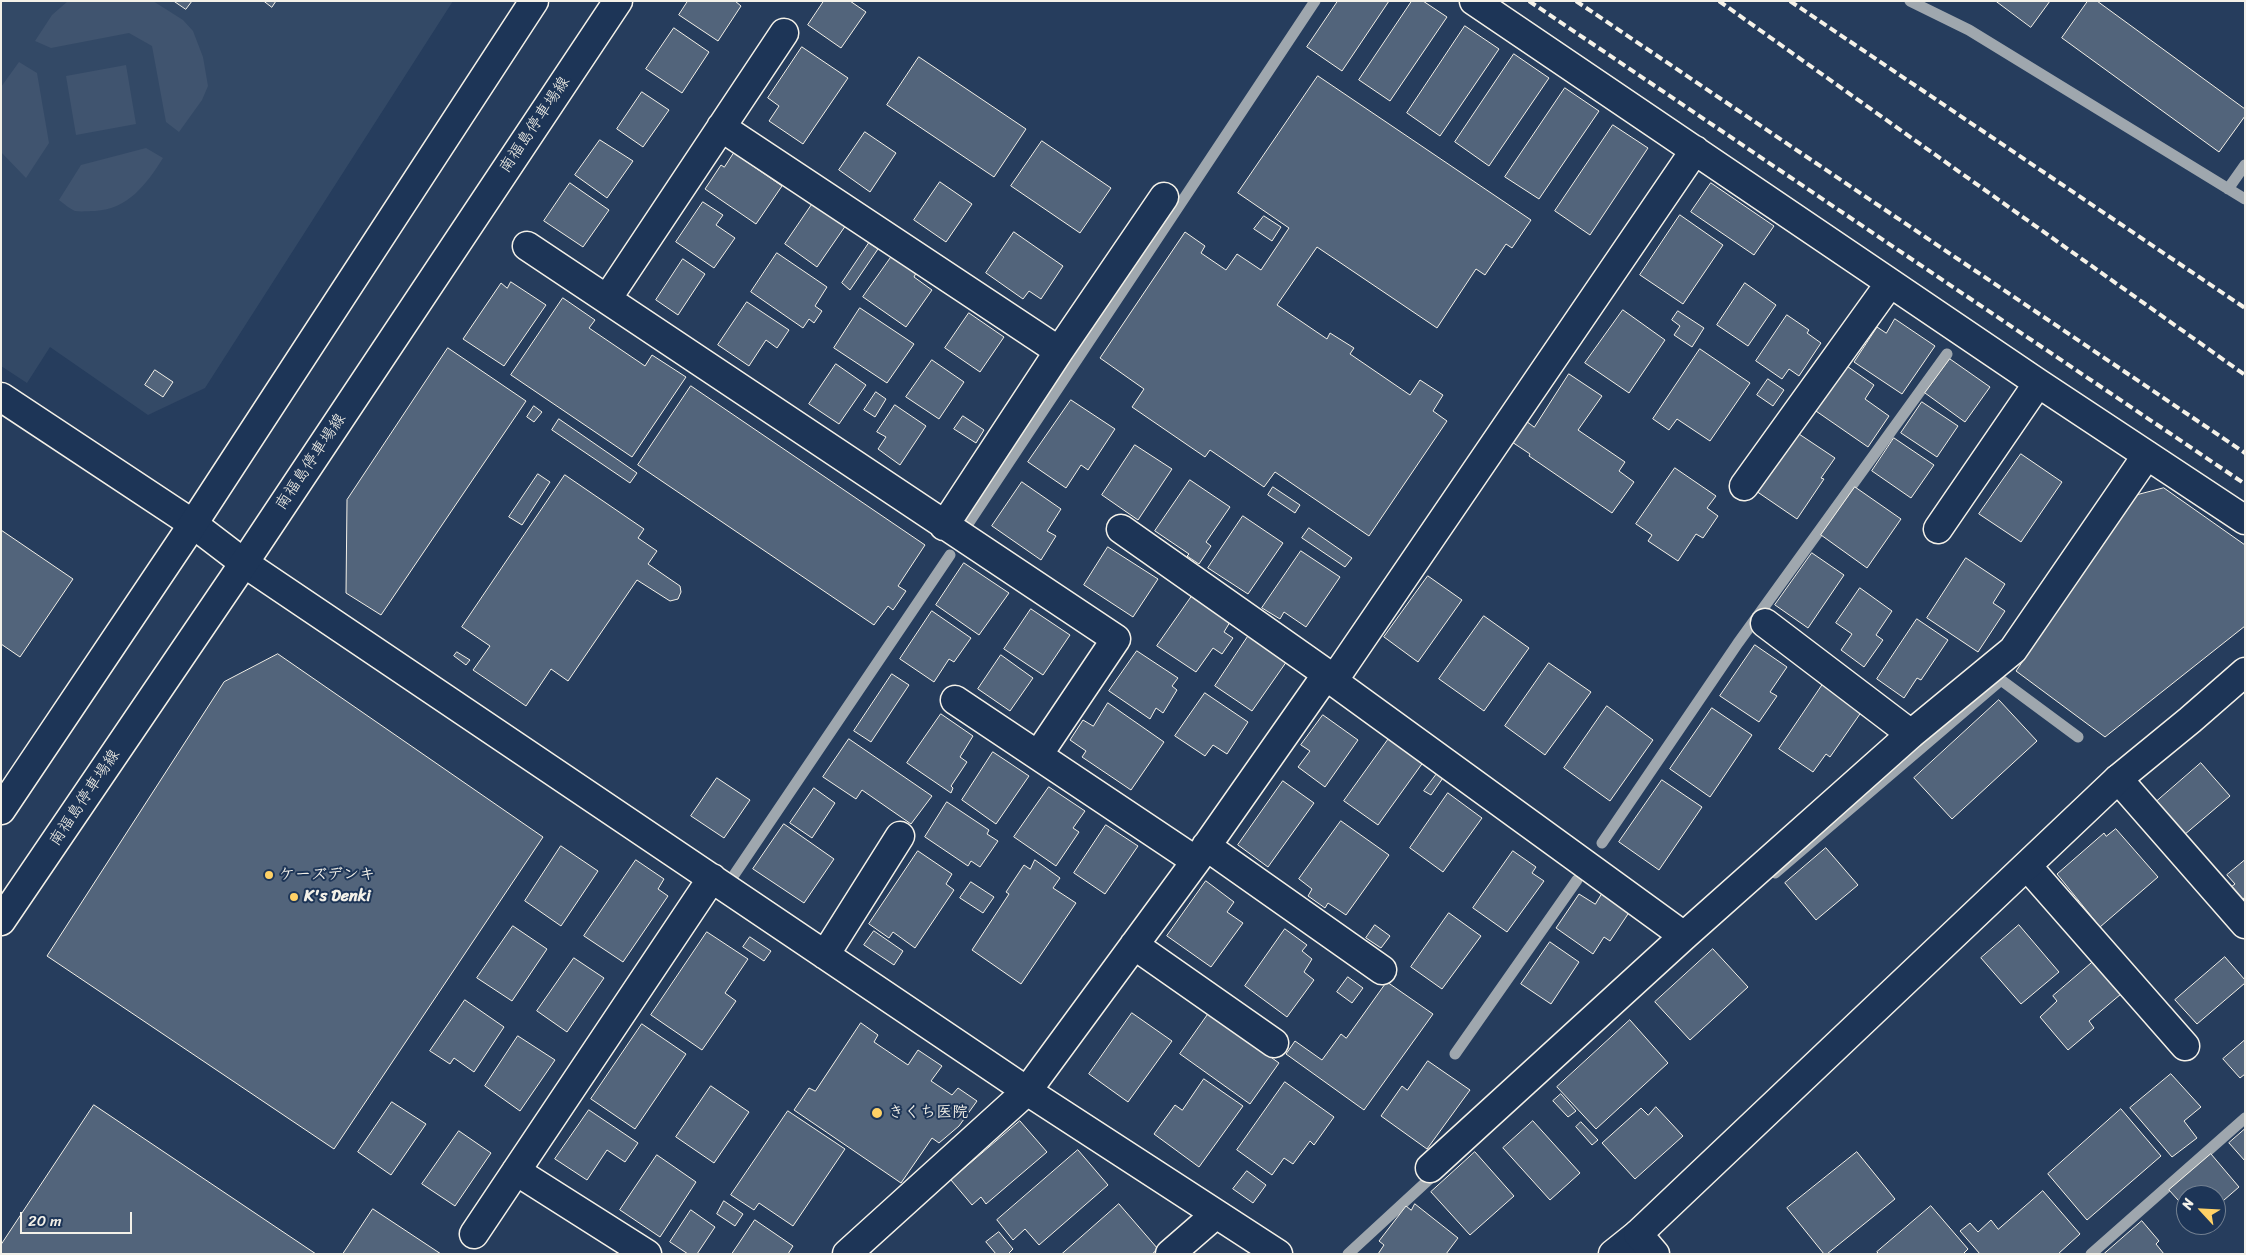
<!DOCTYPE html>
<meta charset="utf-8">
<style>
body{margin:0}
#map{position:relative;width:2246px;height:1255px;overflow:hidden;background:#263d5d;font-family:Sriracha,sans-serif}
canvas{display:block}
.frame{position:absolute;inset:0;border:2px solid #f4f1e8;pointer-events:none}
.north{position:absolute;left:2176px;top:1185px;width:50px;height:50px;box-sizing:border-box;background:#1d3557;border:1px solid #738091;border-radius:50%;rotate:295deg;font-size:14px;font-weight:700;line-height:20px;text-align:center;color:#f4f1e8}
.north::after{content:'';display:block;margin:auto;width:18px;height:22px;background:#ffd166;clip-path:polygon(50% 0,100% 100%,50% 72%,0 100%)}
.scale{position:absolute;left:20px;top:1212px;width:112px;height:22px;box-sizing:border-box;border:2px solid #f4f1e8;border-top:0;padding-left:6px;font-size:15px;line-height:18px;white-space:nowrap;color:#f4f1e8;-webkit-text-stroke:4px #1d3557;paint-order:stroke}
</style>
<div id="map">
<canvas width="2246" height="1255"></canvas>
<div class="frame"></div>
<div class="north">N</div>
<div class="scale">20 m</div>
</div>
<script>
const context = document.querySelector('canvas').getContext('2d');
context.lineJoin = 'round';
function paint(path, color) { context.fillStyle = color; context.fill(path, 'evenodd'); }
function trace(path, color, width, dash) { context.strokeStyle = color; context.lineWidth = width; context.lineCap = dash ? 'butt' : 'round'; context.setLineDash(dash || []); context.stroke(path); }
function drawText(font, color, halo, rows, align = 'center') {
  context.font = font + ' Sriracha,"Klee One",sans-serif'; context.lineWidth = 4; context.setLineDash([]); context.textBaseline = 'middle'; context.strokeStyle = halo; context.fillStyle = color; for (const [text, x, y, turn = 0] of rows) {
    context.save(); context.translate(x, y); context.rotate((+turn || 0) * Math.PI / 180); context.textAlign = isNaN(turn) ? turn : align; if (halo) context.strokeText(text, 0, 0); context.fillText(text, 0, 0); context.restore();
  }
}
paint(new Path2D(`
 M1,1H453L205,388L148,415L50,347L27,383L1,366Z`), '#334966');
paint(new Path2D(`
 M68,1H153L183,20L193,31L203,57L208,86L202,100L179,132L166,122L152,46L129,33L51,48L35,41L52,15Z
 M19,62L37,73L49,143L26,178L1,152V87Z
 M126,65L136,124L76,135L66,76Z
 M146,148L163,158C146,185 128,209 95,211C89,211 81,212 75,211C70,209 63,203 59,200L81,165Z`), '#40546f');
trace(new Path2D(`
 M1910,1L1969,30L2245,199
 M2228,189L2245,165
 M966,527L1315,1
 M1602,843L1738,643L1947,354
 M1775,873L2001,680L2078,737
 M734,875L950,555
 M1455,1054L1577,880
 M1348,1254L1437,1172
 M2091,1254L2245,1118`), '#9fa7ae', 11);
const building = new Path2D(`
 M174,1H192L186,9Z
 M264,1H276L272,7Z
 M688,1H735L741,6L718,41L679,15Z
 M824,1H850L866,12L841,48L808,25Z
 M1338,1H1389L1342,71L1307,47Z
 M1412,1H1423L1447,17L1390,101L1359,80Z
 M1996,1H2050L2031,27Z
 M2088,1H2097L2245,109V116L2219,152L2062,38Z
 M1465,26L1499,49L1440,136L1407,113Z
 M674,28L709,52L682,93L646,69Z
 M802,47L848,78L803,144L769,121L779,106L768,98Z
 M1514,54L1549,78L1489,166L1455,142Z
 M919,57L1026,129L994,177L887,105Z
 M1318,76L1531,220L1512,248L1506,244L1485,275L1476,269L1437,328L1317,247L1277,305L1327,339L1330,333L1354,348L1350,354L1410,395L1420,380L1443,395L1433,411L1447,421L1369,536L1275,472L1264,487L1210,450L1205,457L1132,407L1144,389L1100,358L1185,232L1205,246L1201,253L1226,270L1237,254L1261,270L1289,228L1238,193Z
 M1565,88L1599,111L1539,199L1505,177Z
 M642,92L669,110L643,147L617,129Z
 M1613,125L1648,148L1590,235L1555,211Z
 M865,132L896,153L870,192L839,170Z
 M600,140L633,161L607,198L575,175Z
 M1042,141L1111,188L1080,233L1011,186Z
 M734,153L782,186L756,224L705,189L721,165L724,167Z
 M940,182L972,204L946,242L914,220Z
 M570,183L609,210L583,247L544,221Z
 M1711,183L1774,226L1754,255L1691,212Z
 M703,202L723,215L716,225L735,238L714,268L676,242Z
 M813,203L846,225L817,267L785,244Z
 M1680,215L1723,245L1683,304L1640,275Z
 M1264,216L1281,227L1272,241L1254,229Z
 M1014,232L1063,266L1041,299L1029,291L1023,299L986,273Z
 M869,243L878,249L850,290L842,283Z
 M777,253L827,287L815,306L822,311L814,323L809,319L803,328L751,292Z
 M892,256L916,273L914,277L932,290L906,327L863,297Z
 M683,259L705,274L678,315L656,300Z
 M511,282L546,305L504,366L463,339L501,283L507,288Z
 M1745,283L1776,305L1748,346L1717,325Z
 M563,298L595,320L589,328L645,366L652,355L686,377L632,457L511,375Z
 M747,302L789,330L777,348L766,340L749,366L718,345Z
 M860,308L914,344L887,383L834,348Z
 M1623,310L1665,340L1629,393L1585,363Z
 M1678,311L1704,328L1692,347L1674,335L1680,326L1672,320Z
 M969,313L1004,337L980,372L945,348Z
 M1787,315L1809,330L1807,333L1821,343L1799,376L1789,369L1782,379L1756,361Z
 M1895,319L1935,346L1902,394L1854,362L1877,327L1886,333Z
 M448,348L526,401L381,615L346,593L347,500Z
 M1700,349L1750,383L1710,441L1677,419L1669,430L1653,419Z
 M1950,359L1990,387L1965,422L1925,393Z
 M932,360L964,382L939,419L906,397Z
 M836,364L866,385L839,424L809,404Z
 M1844,364L1874,385L1865,399L1889,416L1868,447L1813,409Z
 M155,370L173,382L163,397L145,385Z
 M1569,374L1602,396L1578,430L1625,462L1619,471L1634,482L1612,513L1529,456L1530,454L1512,442L1526,421L1534,427Z
 M1768,379L1784,390L1773,406L1757,395Z
 M691,386L925,545L898,586L906,591L893,610L888,606L874,625L638,465Z
 M876,392L886,399L875,417L864,410Z
 M1071,400L1115,429L1088,470L1081,465L1066,488L1028,462Z
 M1922,402L1958,426L1937,457L1901,433Z
 M895,405L926,426L900,465L878,449L886,437L877,432Z
 M534,406L542,412L534,422L527,417Z
 M963,416L984,430L976,443L954,429Z
 M559,419L637,473L630,483L552,430Z
 M1796,432L1835,458L1821,478L1824,479L1797,519L1756,491Z
 M1894,438L1934,465L1911,498L1872,471Z
 M1135,445L1172,469L1138,520L1102,495Z
 M2021,454L2062,482L2021,542L1979,514Z
 M1675,468L1716,496L1707,508L1718,516L1703,538L1696,534L1678,561L1648,541L1652,535L1636,524Z
 M538,474L550,482L522,525L509,517Z
 M565,475L644,529L638,538L657,551L648,564L680,586L681,592L678,599L670,601L637,580L568,681L551,669L526,706L473,670L490,646L462,627Z
 M1190,480L1230,507L1206,542L1211,546L1199,564L1187,556L1189,554L1155,531Z
 M1022,482L1061,509L1047,531L1056,536L1041,560L992,526Z
 M1273,487L1300,505L1295,513L1268,495Z
 M1855,487L1901,519L1867,568L1821,535Z
 M2164,488L2245,545V626L2105,737L2016,671L2137,495Z
 M1243,516L1283,543L1248,594L1208,568Z
 M1309,528L1352,558L1345,567L1302,538Z
 M1,530L73,579L20,657L1,644Z
 M1108,547L1158,579L1133,617L1084,585Z
 M1301,551L1340,577L1306,627L1284,612L1280,619L1262,608Z
 M1812,553L1844,575L1808,628L1775,605Z
 M1966,558L2005,584L1993,603L2005,611L1978,652L1927,618Z
 M964,563L1009,593L979,635L936,605Z
 M1428,576L1462,600L1418,662L1384,637Z
 M1860,588L1892,611L1876,635L1883,640L1864,667L1841,650L1852,634L1836,623Z
 M1192,596L1230,622L1224,632L1233,638L1222,654L1213,648L1196,672L1157,646Z
 M1031,609L1070,635L1043,675L1004,649Z
 M932,611L971,638L954,662L949,659L934,682L900,659Z
 M1484,616L1529,648L1484,711L1439,679Z
 M1917,619L1948,640L1921,680L1917,678L1904,698L1877,679Z
 M1249,635L1287,661L1252,711L1215,686Z
 M1755,645L1787,667L1770,692L1777,696L1759,722L1720,696Z
 M1137,651L1178,678L1172,686L1177,690L1163,713L1156,708L1150,719L1109,691Z
 M457,652L470,660L466,665L454,656Z
 M278,654L543,837L334,1149L47,956L224,682Z
 M1001,655L1033,678L1010,711L978,689Z
 M1549,663L1591,692L1545,755L1505,726Z
 M892,674L909,685L871,742L854,731Z
 M1823,684L1862,711L1830,757L1826,754L1813,772L1779,749Z
 M1205,693L1248,722L1227,754L1213,745L1205,756L1175,736Z
 M1999,700L2037,741L1952,819L1914,778Z
 M1108,703L1164,742L1131,790L1082,757L1086,751L1070,740L1083,720L1093,726Z
 M1607,706L1653,740L1610,801L1564,768Z
 M1712,708L1752,735L1710,797L1670,769Z
 M941,714L973,736L960,757L967,762L951,786L953,788L951,793L907,763Z
 M1323,715L1358,740L1325,787L1298,767L1310,751L1301,745Z
 M1390,737L1424,761L1378,825L1344,801Z
 M849,739L932,796L911,824L862,790L856,799L823,777Z
 M993,752L1029,776L996,824L962,800Z
 M2201,763L2230,796L2184,835L2156,802Z
 M1439,771L1445,775L1431,795L1424,791Z
 M717,778L750,800L724,838L691,816Z
 M1662,780L1702,807L1659,870L1619,842Z
 M1283,781L1314,803L1268,867L1238,845Z
 M1049,787L1085,811L1073,828L1079,832L1056,866L1014,837Z
 M814,788L835,803L812,838L790,823Z
 M1448,793L1482,818L1443,872L1410,848Z
 M947,802L989,830L987,834L998,841L980,867L971,861L968,866L925,837Z
 M1341,821L1389,855L1346,915L1328,903L1325,908L1308,896L1312,889L1299,879Z
 M784,824L834,859L804,903L753,869Z
 M1106,825L1138,846L1105,894L1074,873Z
 M2116,829L2158,877L2100,927L2057,874L2104,833L2106,836Z
 M561,846L598,871L561,926L525,901Z
 M1826,848L1858,885L1816,920L1785,883Z
 M918,851L952,874L946,884L954,890L915,948L893,932L889,938L869,924Z
 M1513,851L1536,867L1532,873L1544,881L1507,932L1473,908Z
 M636,860L664,879L658,889L668,896L623,962L584,936Z
 M1035,860L1060,878L1053,888L1076,903L1021,984L972,950L1009,894L1006,892L1024,865L1030,869Z
 M2245,860V898L2241,899L2231,887L2235,884L2227,875Z
 M1206,881L1234,902L1227,912L1243,923L1211,967L1167,936Z
 M971,882L994,897L983,913L960,898Z
 M1605,889L1632,908L1610,941L1604,937L1593,954L1556,928L1579,894L1595,904Z
 M1449,913L1481,936L1442,989L1411,967Z
 M1375,925L1390,936L1381,948L1366,938Z
 M2019,925L2059,972L2021,1004L1981,958Z
 M513,926L547,949L512,1001L477,978Z
 M1285,929L1307,945L1302,951L1312,959L1304,972L1314,980L1287,1017L1245,986Z
 M874,931L903,951L894,965L864,945Z
 M707,932L748,959L725,993L736,1001L702,1050L651,1015Z
 M750,937L771,951L764,961L743,947Z
 M1550,942L1579,962L1551,1004L1521,984Z
 M1713,949L1748,987L1690,1040L1655,1002Z
 M2225,957L2245,980V983L2197,1024L2175,1000Z
 M574,958L604,978L567,1032L537,1011Z
 M2094,961L2121,994L2089,1021L2094,1028L2068,1050L2040,1017L2057,1001L2053,996Z
 M1348,977L1363,988L1352,1003L1337,992Z
 M1387,982L1433,1014L1364,1110L1286,1054L1295,1041L1322,1060L1341,1034L1346,1038Z
 M465,1000L504,1027L474,1072L454,1058L450,1064L430,1051Z
 M1132,1013L1172,1041L1128,1102L1089,1074Z
 M1209,1013L1279,1063L1250,1104L1180,1054Z
 M1630,1020L1668,1063L1596,1129L1557,1087Z
 M861,1023L878,1035L874,1042L908,1065L918,1050L942,1066L931,1081L952,1095L958,1088L977,1101L959,1126L939,1143L932,1138L901,1183L794,1110L809,1088L815,1091Z
 M642,1024L686,1054L635,1129L591,1099Z
 M518,1036L555,1060L520,1111L485,1086Z
 M2245,1040V1074L2240,1078L2223,1059Z
 M1428,1061L1470,1090L1427,1149L1381,1116L1402,1086L1407,1090Z
 M2171,1074L2201,1107L2184,1121L2197,1138L2172,1157L2130,1108Z
 M1204,1079L1243,1106L1199,1167L1154,1134L1175,1105L1182,1110Z
 M1285,1082L1334,1117L1314,1145L1310,1141L1293,1164L1284,1158L1272,1175L1237,1150Z
 M711,1086L749,1112L714,1163L676,1137Z
 M1561,1094L1576,1111L1568,1117L1553,1101Z
 M392,1102L426,1124L391,1175L358,1152Z
 M94,1105L316,1254H1V1245Z
 M1656,1107L1683,1136L1635,1179L1602,1143L1641,1108L1648,1115Z
 M2121,1109L2161,1156L2087,1220L2048,1174Z
 M589,1110L638,1143L625,1162L607,1150L587,1180L555,1159Z
 M788,1111L845,1149L793,1226L759,1203L754,1210L731,1195Z
 M1020,1121L1047,1152L986,1204L981,1197L972,1205L951,1180Z
 M1533,1121L1580,1173L1550,1200L1503,1148Z
 M1581,1122L1598,1140L1592,1145L1576,1127Z
 M2245,1129V1161L2229,1143Z
 M459,1131L491,1153L455,1206L422,1184Z
 M1078,1150L1108,1185L1039,1245L1025,1229L1013,1240L997,1220Z
 M1475,1152L1514,1196L1470,1235L1431,1192Z
 M1857,1152L1895,1199L1827,1254H1824L1787,1208Z
 M2211,1154L2239,1187L2216,1207V1195H2186V1209L2169,1190Z
 M657,1155L696,1182L660,1237L620,1210Z
 M1247,1171L1266,1185L1253,1203L1233,1189Z
 M2043,1191L2080,1234L2058,1254H1980L1960,1231L1970,1223L1978,1232L1991,1220L1998,1229Z
 M724,1201L743,1214L735,1226L717,1214Z
 M1119,1204L1158,1249L1152,1254H1062Z
 M1415,1204L1458,1238L1446,1254H1378L1384,1245L1379,1241L1406,1206L1411,1210Z
 M1931,1206L1968,1249L1963,1254H1879L1877,1252Z
 M373,1209L441,1254H343Z
 M691,1210L715,1227L697,1254H688L670,1242Z
 M755,1220L793,1246L788,1254H732Z
 M2142,1221L2159,1241L2156,1244L2164,1254H2104Z
 M999,1232L1013,1249L1008,1254H996L986,1242Z`);
paint(building, '#52647b');
trace(building, '#f4f1e8', 1);
const street = new Path2D(`
 M1474,1L2038,383L2245,520
 M721,127L1059,351
 M527,246L1116,639L1038,755
 M607,299L784,33
 M1,397L193,524L244,563L1027,1091L1278,1254
 M1744,486L1890,283
 M944,526L1059,351L1164,197
 M1121,529L1327,674
 M1938,529L2038,383
 M1765,623L1911,734
 M1333,681L1684,936
 M955,700L1196,861
 M2118,779L2245,924
 M1206,846L1382,970
 M2027,866L2185,1046
 M1134,945L1274,1043
 M825,955L900,836
 M1430,1168L1684,936L1911,734L2013,650L2147,455
 M516,1171L647,1254
 M474,1234L712,878
 M847,1254L1027,1091L1196,861L1327,674L1333,681L1695,150
 M1170,1254L1216,1214
 M1613,1254L1638,1234`);
const secondary = new Path2D(`
 M1,810L193,524L534,1
 M1,921L244,563L618,1
 M1655,1254L1638,1234L2118,779L2190,720L2245,672`);
trace(street, '#f4f1e8', 31);
trace(secondary, '#f4f1e8', 31);
trace(street, '#1d3557', 28);
trace(secondary, '#1d3557', 28);
trace(new Path2D(`
 M1529,1L2245,484
 M1576,1L2245,453
 M1719,1L2245,375
 M1790,1L2245,308`), '#f4f1e8', 4, [8, 4]);
for (const [x, y, r, color] of [
 [269,875,5,"#ffd166"],
 [294,897,5,"#ffd166"],
 [877,1113,6,"#ffd166"]
]) { const dot = new Path2D(); dot.arc(x, y, r, 0, 2 * Math.PI); context.fillStyle = color; context.fill(dot); trace(dot, '#1d3557', 2); }
drawText('16px', '#f4f1e8', '#1d3557', [
 ["南福島停車場線",535,125,-56],
 ["南福島停車場線",311,462,-56],
 ["南福島停車場線",85,798,-56]
]);
drawText('bold 16px', '#f4f1e8', '#1d3557', [
 ["ケーズデンキ",279,875],
 ["K's Denki",304,897],
 ["きくち医院",888,1113]
], 'left');
</script>
